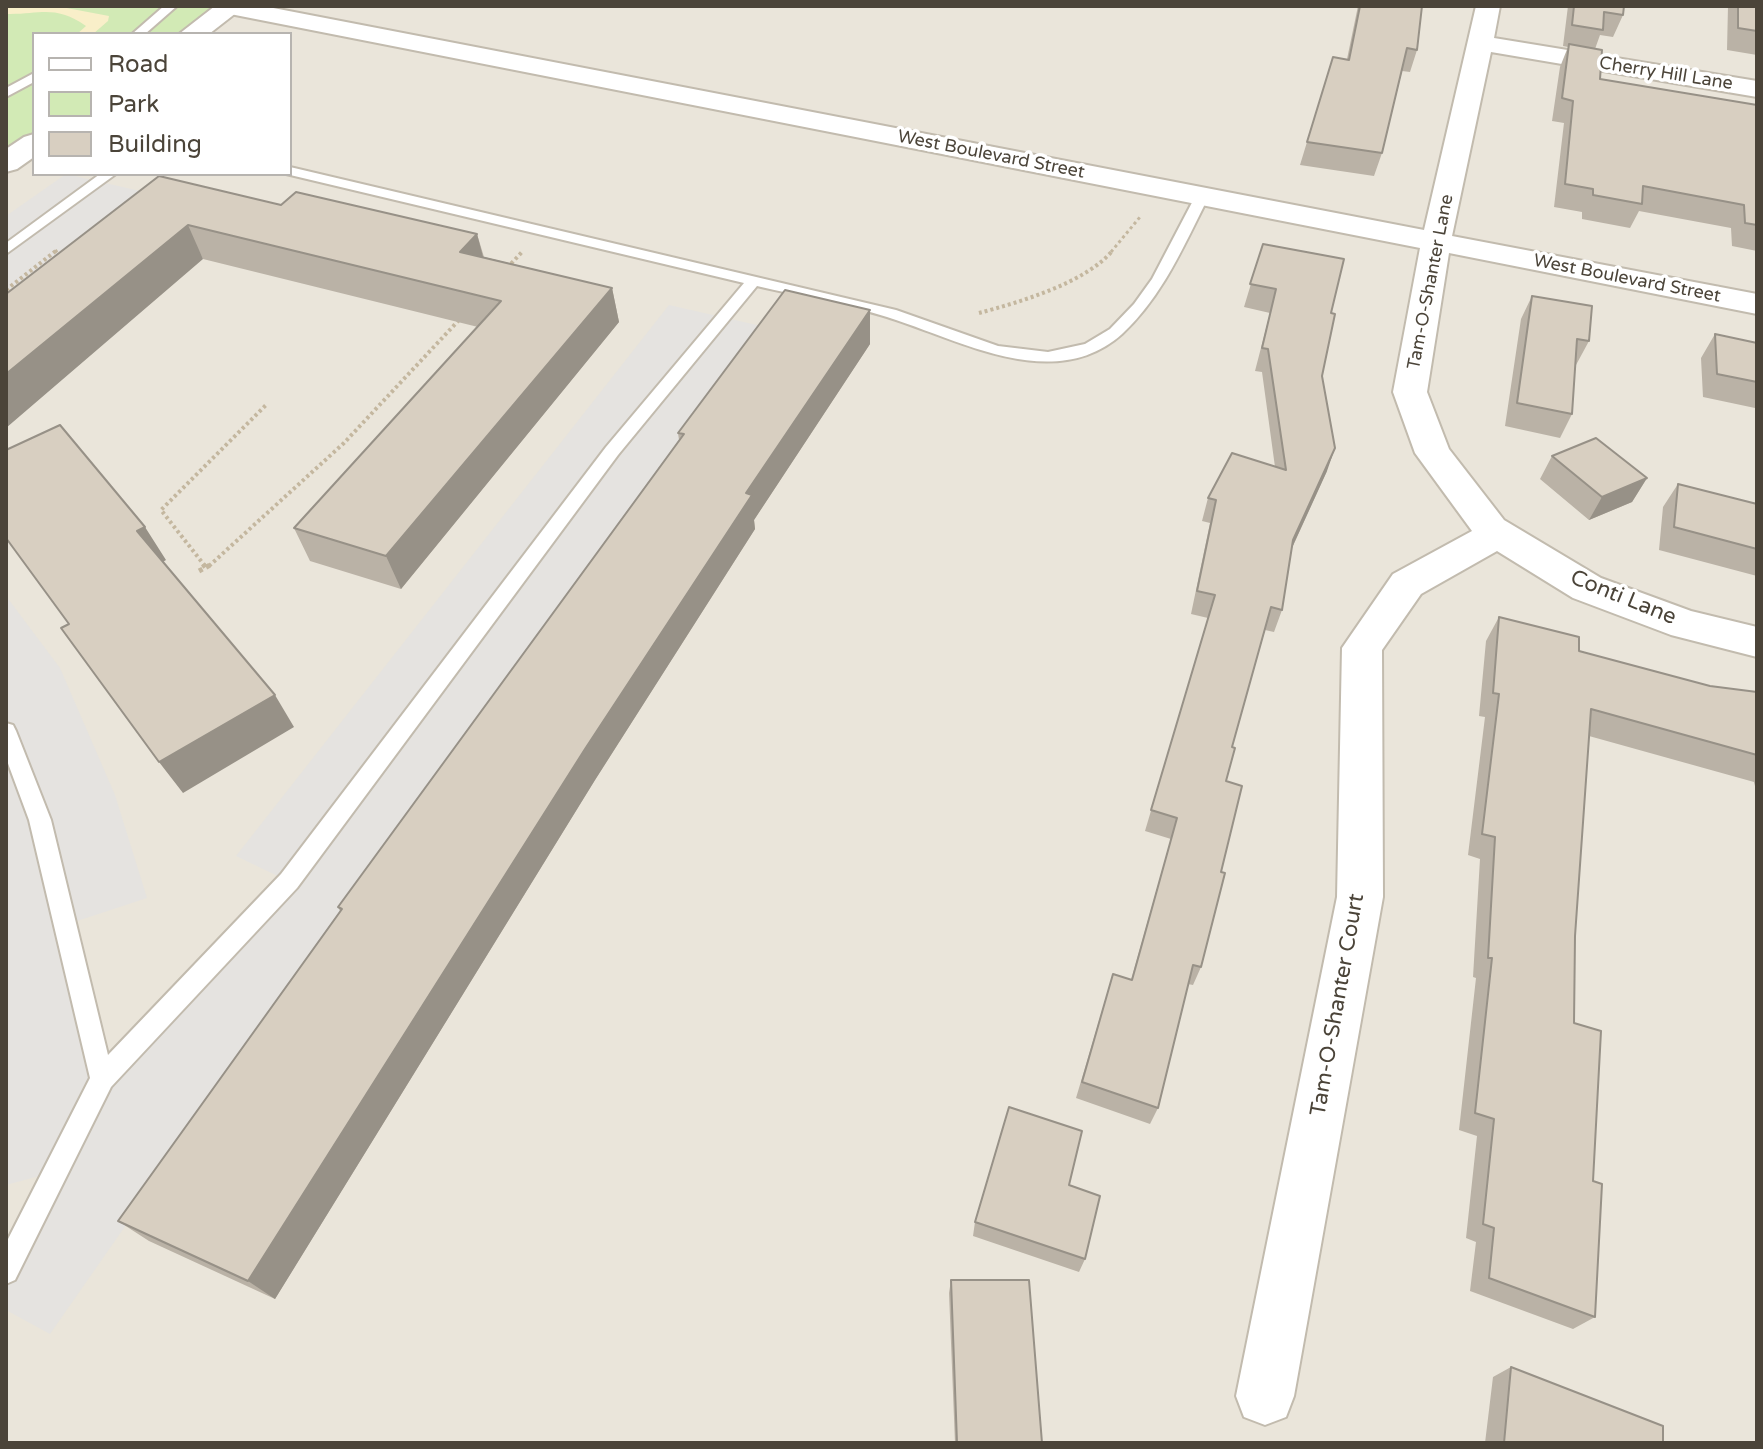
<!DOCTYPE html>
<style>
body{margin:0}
#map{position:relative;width:1763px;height:1449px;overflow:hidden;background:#f6f3ec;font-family:"Varela Round",sans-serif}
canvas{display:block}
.frame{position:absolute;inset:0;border:8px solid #4b4439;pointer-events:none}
.legend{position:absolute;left:32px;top:32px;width:260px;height:144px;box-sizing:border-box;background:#fff;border:2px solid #b7b4b0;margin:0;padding:10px 14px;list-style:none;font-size:24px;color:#4b4439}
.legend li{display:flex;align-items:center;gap:16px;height:40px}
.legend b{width:40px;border:2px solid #b7b4b0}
</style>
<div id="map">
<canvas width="1763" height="1449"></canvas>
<div class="frame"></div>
<ul class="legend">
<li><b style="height:10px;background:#fff"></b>Road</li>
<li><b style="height:22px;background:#d2eab5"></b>Park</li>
<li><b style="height:22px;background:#d8cfc1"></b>Building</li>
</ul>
</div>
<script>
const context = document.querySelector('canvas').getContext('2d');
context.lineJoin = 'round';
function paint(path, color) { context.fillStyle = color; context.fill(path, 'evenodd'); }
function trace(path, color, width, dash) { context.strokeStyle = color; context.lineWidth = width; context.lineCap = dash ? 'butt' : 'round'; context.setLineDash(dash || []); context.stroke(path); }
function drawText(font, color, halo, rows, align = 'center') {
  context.font = font + ' "Varela Round",sans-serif'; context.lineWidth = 7; context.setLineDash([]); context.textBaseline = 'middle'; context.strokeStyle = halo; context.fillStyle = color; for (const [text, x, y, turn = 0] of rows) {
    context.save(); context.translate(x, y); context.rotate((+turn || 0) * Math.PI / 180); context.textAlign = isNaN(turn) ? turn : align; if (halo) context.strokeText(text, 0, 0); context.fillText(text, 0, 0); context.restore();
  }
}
paint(new Path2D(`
 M232,6H1757V1443H6V163L34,143V174H290V34H192Z`), '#eae5da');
paint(new Path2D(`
 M6,6H239L198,34H34V148L6,167Z`), '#d2eab5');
paint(new Path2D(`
 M6,6H56L109,16L108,21L93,34H77L86,26C54,4 40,15 6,14Z`), '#f9efc9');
paint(new Path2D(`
 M66,174L140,191L6,292V216Z
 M669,305L761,326L347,908L50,1334L6,1310V1271L54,1172L6,1185V596L60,668L115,795L147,898L65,925L102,1078L288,881L236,856Z`), '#e5e3e0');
const service = new Path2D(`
 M164,6H177L145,34H132Z
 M34,73V82L6,97V88Z
 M290,167L896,310L998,346L1048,352L1085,344L1110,329L1134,304L1152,279L1197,193L1209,196C1184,245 1163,296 1122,334C1054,395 958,339 887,317C845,304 800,296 757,286L618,455L297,888L111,1087L15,1280L6,1284V1243L90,1078L29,820L6,758V723L13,725L16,731L51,820L108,1055L281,874L606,447L744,283L286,174H290Z
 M100,174H116L6,254V243Z`);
const minor = new Path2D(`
 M213,6H263L1424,230L1476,6H1500L1494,38L1757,81V97L1491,52L1452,236L1757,294V314L1449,253L1427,392L1449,449L1504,520L1601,578L1691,611L1757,627V657L1671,635L1573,598L1497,551L1421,594L1382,650L1383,897L1294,1396L1286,1417L1265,1425L1244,1417L1236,1396L1337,897L1342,648L1393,574L1472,531L1415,453L1393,392L1420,248L225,13L216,11Z`);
const tertiary = new Path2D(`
 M215,6H245L209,34H179Z
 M34,134V157L17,169L6,172V149L24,137Z`);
trace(service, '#c2bbae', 4);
trace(minor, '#c2bbae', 4);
trace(tertiary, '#c2bbae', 4);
trace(new Path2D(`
 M55,252L59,249
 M1111,252L1140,217`), '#c4b79f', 3, [3, 3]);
trace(new Path2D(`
 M507,268L522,252
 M6,290L57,250
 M979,313C1020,302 1086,283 1113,250
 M205,566L161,510L267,404
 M209,566L344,443L459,320`), '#c4b79f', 4, [3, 3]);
trace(new Path2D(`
 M203,564L206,568
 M199,571L212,564`), '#c4b79f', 5, [4, 4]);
paint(service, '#fff');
paint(minor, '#fff');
paint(tertiary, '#fff');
paint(new Path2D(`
 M1358,6H1422L1417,50L1410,72L1402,71L1382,153L1374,176L1300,165L1307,142L1347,59Z
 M1568,6H1624L1623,15L1613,37L1600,35L1595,49L1600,79L1757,105V251L1732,246L1731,228L1639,211L1630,228L1582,219V212L1554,207L1564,123L1552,121L1560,67L1568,47L1563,46Z
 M1728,6H1757V55L1727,50Z
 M159,176L281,205L477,234L484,257L612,288L619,322L401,589L310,561L294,528L478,327L203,259Z
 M1263,244L1331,313L1322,376L1327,471L1292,548L1282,610L1274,632L1265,630L1232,747L1226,781L1221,872L1201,967L1193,985L1188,984L1158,1108L1150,1124L1076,1098L1113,974L1131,980L1171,839L1145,831L1208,618L1191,614L1210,523L1202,521L1208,498L1275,467L1262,372L1255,371L1270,313L1244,307Z
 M1532,296L1589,341L1576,365L1575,364L1572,414L1560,438L1505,426L1521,319Z
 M870,310V344L754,520L755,529L595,780L275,1299L149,1241L118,1221L340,911L338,907L679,440L678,433Z
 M1715,334L1757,343V406L1755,408L1703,397L1701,358Z
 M1552,456L1647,478L1632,502L1589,520L1540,479Z
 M1678,484L1757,504V576L1659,550L1663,507Z
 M1499,617L1579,651L1710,686L1757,692V794L1754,782L1589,736L1575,936L1574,1023L1593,1181L1595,1317L1573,1329L1470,1291L1476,1242L1466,1238L1477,1136L1459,1130L1476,978L1473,977L1480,859L1468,855L1485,717L1479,716L1486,641Z
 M1069,1185L1085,1259L1079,1272L973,1236L975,1222Z
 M951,1280L1042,1443H955L949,1293Z
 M1511,1367L1663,1443H1485L1493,1377Z`), '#bab2a6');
paint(new Path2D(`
 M188,225L203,259L6,428V374Z
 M477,234L486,268L460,252Z
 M612,288L619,322L401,589L386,556Z
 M870,310V344L754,520L755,529L595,780L275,1299L248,1281L746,493Z
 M1335,448L1327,471L1285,563L1293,540Z
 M1647,478L1632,502L1589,520L1602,497Z
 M145,527L166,560L158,565L137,531Z
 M275,695L294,727L183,793L159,762Z`), '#979187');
const building = new Path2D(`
 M1360,6H1422L1417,50L1407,48L1382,153L1307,142L1333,57L1349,60Z
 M1574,6H1624L1623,15L1604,12L1603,30L1572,25Z
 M1738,6H1757V31L1738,28Z
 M1569,44L1602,50L1600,79L1757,105V225L1745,223L1744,205L1643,186L1642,204L1593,195V189L1565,184L1573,101L1562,98Z
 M159,176L281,205L296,192L477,234L460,252L612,288L386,556L294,528L501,301L188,225L6,374V294Z
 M1263,244L1344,259L1331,313L1335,314L1322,376L1335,448L1293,540L1282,610L1271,607L1232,747L1235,748L1226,781L1242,786L1221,872L1225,873L1201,967L1193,965L1158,1108L1082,1082L1113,974L1132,980L1177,818L1151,810L1215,595L1197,591L1216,500L1208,498L1232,453L1286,470L1268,349L1262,348L1276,289L1250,284Z
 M785,290L870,310L746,493L752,495L585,749L248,1281L118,1221L342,909L338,907L684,434L678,433Z
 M1532,296L1592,306L1589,341L1577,339L1572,414L1517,403Z
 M1715,334L1757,343V382L1717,374Z
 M60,425L145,527L137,531L275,695L159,762L61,628L69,624L6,538V450Z
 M1596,438L1647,478L1602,497L1552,456Z
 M1678,484L1757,504V549L1674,527Z
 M1499,617L1579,637V651L1710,686L1757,692V755L1591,709L1575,936L1574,1023L1601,1031L1593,1181L1602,1184L1595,1317L1489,1278L1494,1228L1483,1224L1494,1119L1475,1113L1492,958H1488L1495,837L1482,834L1499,694L1493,693Z
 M1009,1107L1082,1131L1069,1185L1100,1196L1085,1259L975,1222Z
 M951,1280H1029L1042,1443H957Z
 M1511,1367L1663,1426V1443H1504Z`);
paint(building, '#d8cfc1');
trace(building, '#979187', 2);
drawText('18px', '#4b4439', '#fff', [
 ["Cherry Hill Lane",1666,74,9],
 ["West Boulevard Street",991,155,11],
 ["West Boulevard Street",1627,279,11],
 ["Tam-O-Shanter Lane",1431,282,-79]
]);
drawText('22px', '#4b4439', '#fff', [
 ["Conti Lane",1623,598,22],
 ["Tam-O-Shanter Court",1338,1005,-80]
]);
</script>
